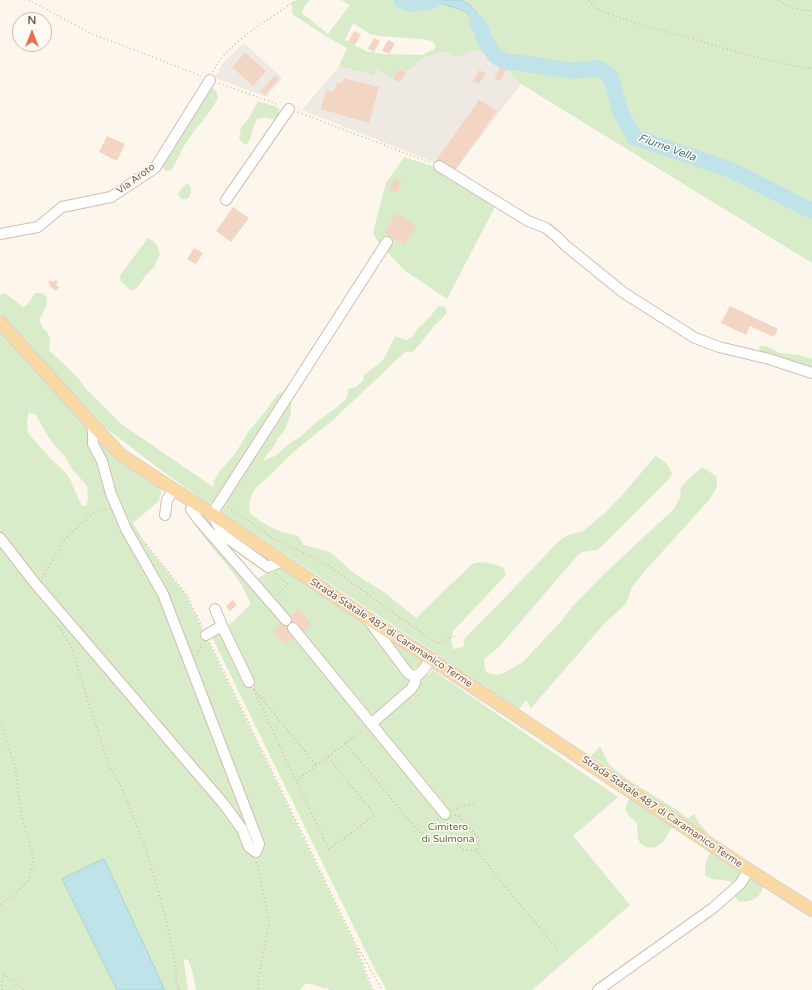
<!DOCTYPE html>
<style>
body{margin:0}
#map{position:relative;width:812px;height:990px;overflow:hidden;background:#fdf6ec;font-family:"Varela Round",sans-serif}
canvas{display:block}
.north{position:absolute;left:12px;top:12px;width:40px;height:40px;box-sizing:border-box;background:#fffaf3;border:1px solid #cabbb1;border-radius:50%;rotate:0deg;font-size:11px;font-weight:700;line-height:16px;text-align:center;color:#7a5c4d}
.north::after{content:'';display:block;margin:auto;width:14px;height:18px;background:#e76f51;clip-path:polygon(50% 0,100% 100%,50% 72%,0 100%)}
</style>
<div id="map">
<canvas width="812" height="990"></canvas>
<div class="north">N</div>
</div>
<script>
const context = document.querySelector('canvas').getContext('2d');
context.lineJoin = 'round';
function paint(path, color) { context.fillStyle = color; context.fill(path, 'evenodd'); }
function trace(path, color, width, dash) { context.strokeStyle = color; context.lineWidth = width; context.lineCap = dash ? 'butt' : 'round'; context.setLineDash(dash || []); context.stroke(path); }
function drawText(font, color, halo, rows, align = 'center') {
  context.font = font + ' "Varela Round",sans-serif'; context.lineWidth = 3; context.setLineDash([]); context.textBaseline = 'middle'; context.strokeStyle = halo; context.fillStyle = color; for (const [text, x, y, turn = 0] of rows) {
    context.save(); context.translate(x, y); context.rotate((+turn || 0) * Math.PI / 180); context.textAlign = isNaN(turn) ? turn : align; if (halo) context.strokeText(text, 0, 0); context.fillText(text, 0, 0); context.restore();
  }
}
paint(new Path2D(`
 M244,43L282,78L267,97L215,78L222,64Z
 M473,51H480L485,54L489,59L507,70L521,84L453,173L431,161L302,110L339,66L373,76L376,69L399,67L407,72L425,57L445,52L457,58Z`), '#efe9e4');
paint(new Path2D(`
 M300,0H310L303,9L302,13L328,34L350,5L341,0H424L417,2L425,7L439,3L465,11L471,19L473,32L479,41L483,42L488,40L490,34L474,9L460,0H812V263L521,84L507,70L489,59L485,54L480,51H473L457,58L445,52L425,57L407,72L399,67L393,79L376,69L374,76L339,66L347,48L329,38L292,14V2ZM353,23L370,34L380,36L421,39L432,41L436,46L434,49L422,55L382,54L366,51L345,40Z
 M212,88L216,91L218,98C210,114 196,127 186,143C180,152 177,162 171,170L165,171L161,162L197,107Z
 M258,101L274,106L279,109L280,114L276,119C268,119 266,116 257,119C252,127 252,137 247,145L242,143L239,138L241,127L247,121Z
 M404,157L432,166L496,205L447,299L404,270L377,241L373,232L386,183Z
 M186,184H189C194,191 189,204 180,198L178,194L181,189Z
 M148,238C156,242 158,246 160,254L154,267L146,275L136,289L131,290L121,282L120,276L123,271Z
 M5,293L23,307L27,305L35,293H43L47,298L46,307L39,320L43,328L48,333L50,340L49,350L78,378L87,390L120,423L213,487L214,481L219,472L235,454L248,432L260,418L278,394L285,391L291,401V413L285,430L278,438L274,446L268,453L263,461L275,456L289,444L300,437L319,420L335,409L347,398L348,389L356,387L363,381L364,375L380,363L385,357L395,336L406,340L413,336L417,329L431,316L434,311L439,306L445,307L447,313L433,327L419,345L412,353L406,351L333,420L296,450L254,490L249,503L250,514L265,524L279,531L298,536L304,545L330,552L355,574L384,592L416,618L472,564C484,560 493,563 504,568L506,575L453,631L451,641L453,649L463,647L465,638L491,612L561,539L571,534L582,532L606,512L625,492L655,456C663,460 670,465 672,474L668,480L604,544L597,550L582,552L577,556L499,647L484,659L485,669L487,673L497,675L502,674L523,662L564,618L572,607L604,574L674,509L680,497L681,486L702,467L716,476C719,488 715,490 709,500L645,571L632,587L626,604L605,623L552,684L531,708L526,700L519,709L437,654L218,510L219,496L213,503L209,504L169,476L107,429L46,365L0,314V295Z
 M0,322L92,424L163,485L159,501L133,523L147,546L186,595L354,942L372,990H348L347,989V990H329L328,988C326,988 323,988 321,987C311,985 308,979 300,990H196C194,980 193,969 188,960L184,959V964L188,990H165L104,860L62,879L117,990H0ZM29,412L36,415L49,438L57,448L65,456L72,469L87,486L88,498L86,506H82L71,482L66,473L51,459L28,433L27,421Z
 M760,346H766L780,353L799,355L812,359V369L763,355L760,351L759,347Z
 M187,508L211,518L223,539L256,580L279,565L363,619L412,682V689L433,670L618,797L573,836L630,905L532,990H387L374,968L212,637L234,621L251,604L241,584L230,569L210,545L194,524Z
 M377,628L427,660C421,665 416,670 408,670Z
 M600,746L608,763L614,769L633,783L668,804L688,818L694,814L699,823L712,838L591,756Z
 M631,796L672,826C667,837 661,851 646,847C643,846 640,844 639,841C636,835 639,829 636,823C635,820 631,818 629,816C623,809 627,803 631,796Z
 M711,851L762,884C765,897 747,905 737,900L734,893L733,883L729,881L712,879L706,876C704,866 706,860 711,851Z`), '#d8ecc9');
paint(new Path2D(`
 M471,19L478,26L482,40L485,41L481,42L479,41L474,34L472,30Z`), '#fcefc7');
const water = new Path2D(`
 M424,0C434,0 449,0 459,0C473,2 483,23 490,34L488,40L485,41L482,40L478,26L465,11L439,3L425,7L418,6L416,2Z
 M104,859L165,990H117L62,879Z`);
paint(water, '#bfe3e8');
trace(water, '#a5d3da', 1);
trace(new Path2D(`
 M401,0L410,4L422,3L434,0
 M477,23L482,30L483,37L495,56L507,62H514L573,71L594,68L600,69L610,76L613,85L621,113L634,137L731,170L812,211`), '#bfe3e8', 16);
paint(new Path2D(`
 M354,31L361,34L355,45L348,42Z
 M374,38L380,41L374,52L368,49Z
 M388,40L395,43L389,54L382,51Z
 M245,53L266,71L253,86L232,67Z
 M500,67L506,70L500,81L494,78Z
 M399,68L406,72L400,82L393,79Z
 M479,70L486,73L479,84L473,81Z
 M275,75L279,78L265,95L261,91Z
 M343,78L379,87L369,123L321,109L326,90L334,92L337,82L342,83Z
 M479,100L497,111L453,173L435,162Z
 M107,136L125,144L117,161L99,152Z
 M395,178L402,182L396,193L389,189Z
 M233,207L249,218L231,242L216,231Z
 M397,213L417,226L404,245L384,232Z
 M194,248L203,253L196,264L187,259Z
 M50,280L53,282L55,280L58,282L56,285L59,287L56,291L49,286L50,284L48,282Z
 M730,306L778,329L774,337L750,326L746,335L721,323Z
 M233,600L237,605L230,611L226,606Z
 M299,609L312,625L303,632L297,625L295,637L285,645L273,631Z`), '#f3d5c3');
const minor = new Path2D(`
 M439,166L528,221L546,228L557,237L566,246L624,293L695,338L719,347L769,359L812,373
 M226,200L289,109
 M0,234L38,227L62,207L111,197L155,168L210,80
 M195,503L191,509L197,518L286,620
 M212,514L387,242
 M165,515L167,500L174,489
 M215,516V520L223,535L268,567L283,561
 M0,538L34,582L130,694L185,759L223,803L242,829L249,847L256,852L259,844L163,594L126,529L111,494L102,461L93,444V433L92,424
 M215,609L222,626L249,682
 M369,621L408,673C410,674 412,676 414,676C421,676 427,664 431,659
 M293,628L445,814
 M206,635L222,626
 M371,724L411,689L415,683L416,675
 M598,990L713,908L740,884L749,870`);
const major = new Path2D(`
 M0,322L92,424L121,455L215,516L367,618L431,659L749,870L812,910`);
trace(minor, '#d1beb0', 12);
trace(major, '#dad1cd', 14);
trace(new Path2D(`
 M29,0L92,34L148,55L201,76
 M589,0L595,7L603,12L636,23L763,59L805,68H812
 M779,0C788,8 800,10 812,11
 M213,72C223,46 269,19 292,3L300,0
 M219,83L279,105
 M298,112L431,163
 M228,507L275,539L302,552L329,566L437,644L454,636
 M146,544L187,595L202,627
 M275,573L288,584L277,595
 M42,578L63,541L86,519L96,511L107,508
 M59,626L71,646L96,726L109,765L123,791L147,852L165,916L176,967V980L179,990
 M210,643L347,926L355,942L382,990
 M197,655L202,644
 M254,689L316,765
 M254,690L296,781
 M0,722L2,726L15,767L22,818L34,859L28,882L0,905
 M345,743L421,834L438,819
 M328,757L375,815L329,849L296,781L363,730
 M453,810L476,802
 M455,815L459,816L479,839L477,851
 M444,824V825L462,849L477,851L511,894L559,951
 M257,862L269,922L258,980V990
 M357,948L373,990
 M2,990L3,974L24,990`), '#d9b8a5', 1.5, [1, 3]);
trace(minor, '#fff', 10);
trace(major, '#fbd9a5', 12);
drawText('10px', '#7a5c4d', '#fffaf3', [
 ["Via Aroto",136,179,-36],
 ["Strada Statale 487 di Caramanico Terme",391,633,33],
 ["Strada Statale 487 di Caramanico Terme",662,812,34]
]);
drawText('10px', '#537a41', '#fffaf3', [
 ["Cimitero",448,827],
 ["di Sulmona",448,839]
]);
drawText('italic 11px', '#437c86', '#fffaf3', [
 ["Fiume Vella",667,148,20]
]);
</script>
